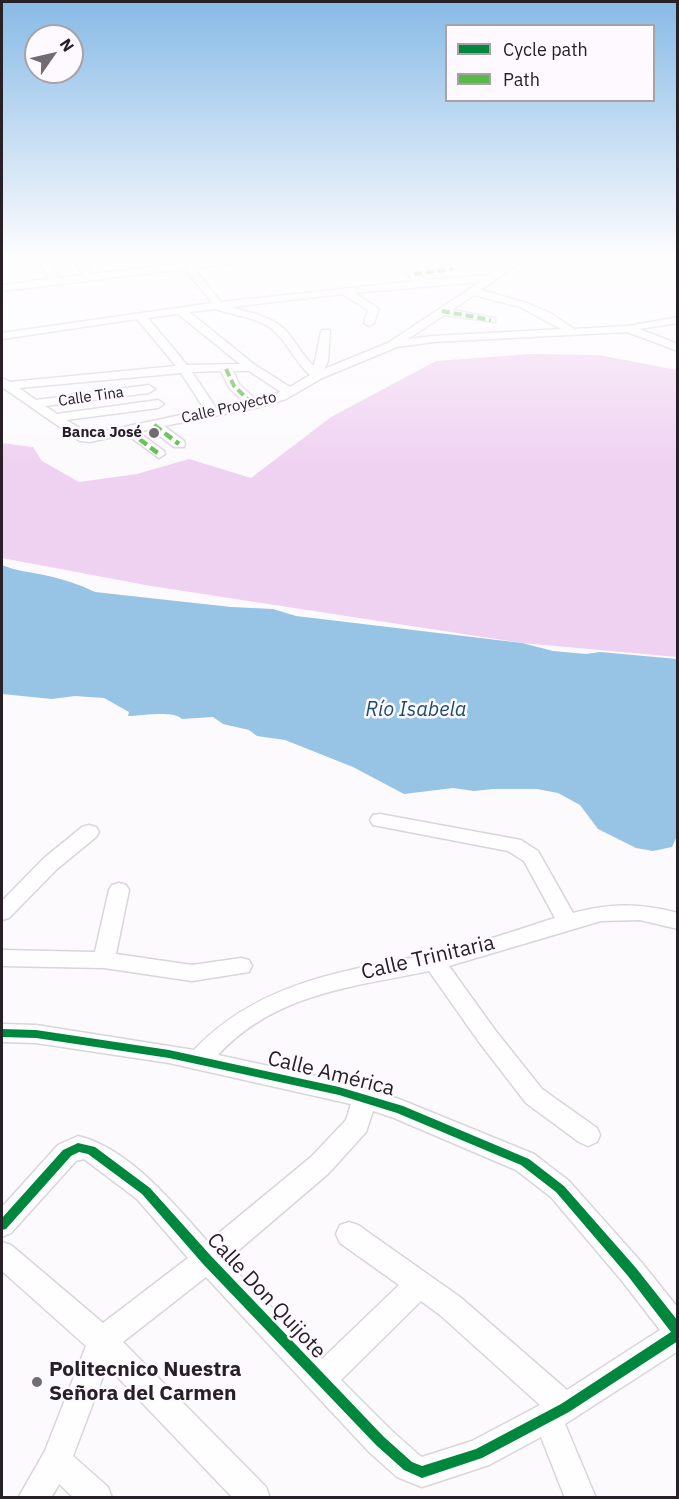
<!DOCTYPE html>
<meta charset="utf-8">
<style>
body{margin:0}
#map{position:relative;width:679px;height:1499px;overflow:hidden;background:#fcfafd;font-family:"IBM Plex Sans",sans-serif}
canvas{display:block}
.frame{position:absolute;inset:0;border:3px solid #272027;pointer-events:none}
.legend{position:absolute;left:445px;top:24px;width:210px;height:78px;box-sizing:border-box;background:#fdf9fe;border:2px solid #a7a2a8;margin:0;padding:8px 10px;list-style:none;font-size:18px;color:#272027}
.legend li{display:flex;align-items:center;gap:12px;height:30px}
.legend b{width:30px;border:2px solid #a7a2a8}
.north{position:absolute;left:24px;top:24px;width:60px;height:60px;box-sizing:border-box;background:#fdf9fe;border:2px solid #a7a2a8;border-radius:50%;rotate:56deg;font-size:16px;font-weight:700;line-height:24px;text-align:center;color:#272027}
.north::after{content:'';display:block;margin:auto;width:21px;height:27px;background:#726c72;clip-path:polygon(50% 0,100% 100%,50% 72%,0 100%)}
</style>
<div id="map">
<canvas width="679" height="1499"></canvas>
<div class="frame"></div>
<ul class="legend">
<li><b style="height:8px;background:#00873e"></b>Cycle path</li>
<li><b style="height:8px;background:#58b947"></b>Path</li>
</ul>
<div class="north">N</div>
</div>
<script>
const context = document.querySelector('canvas').getContext('2d');
context.lineJoin = 'round';
function paint(path, color) { context.fillStyle = color; context.fill(path, 'evenodd'); }
function trace(path, color, width, dash) { context.strokeStyle = color; context.lineWidth = width; context.lineCap = dash ? 'butt' : 'round'; context.setLineDash(dash || []); context.stroke(path); }
function drawText(font, color, halo, rows, align = 'center') {
  context.font = font + ' "IBM Plex Sans",sans-serif'; context.lineWidth = 5; context.setLineDash([]); context.textBaseline = 'middle'; context.strokeStyle = halo; context.fillStyle = color; for (const [text, x, y, turn = 0] of rows) {
    context.save(); context.translate(x, y); context.rotate((+turn || 0) * Math.PI / 180); context.textAlign = isNaN(turn) ? turn : align; if (halo) context.strokeText(text, 0, 0); context.fillText(text, 0, 0); context.restore();
  }
}
paint(new Path2D(`
 M530,354L599,355L677,370V657L522,643L151,586L2,558V443L33,447L42,461L79,482L137,474L189,459L251,478L331,417L436,361Z`), '#efd1f1');
paint(new Path2D(`
 M2,565C16,571 30,572 44,575C62,579 79,584 95,592L231,607L273,609L296,616L522,643L553,651L586,654L600,652L677,659V836L672,847L653,851L636,848L598,829L580,805L558,793L537,789H493L474,791L453,788L404,794L353,767L285,740L257,736L249,730L223,724L213,717L182,719C173,710 142,716 128,716L129,712L104,698L75,696L52,699L2,694Z`), '#97c3e4');
const street = new Path2D(`
 M38,259H48L59,278L83,275L73,259H83L92,274L181,264L177,259H187L190,263L250,259L245,262L194,268L221,302L415,281L391,259H402L426,280L489,275L513,259H525L481,290L527,303L552,314L574,329L628,326L678,317V323L639,329L678,344V351L627,332L434,342L397,347L322,378L286,399L259,407L164,426L184,441L185,444L184,447H174L151,429L138,432L164,451L165,454L159,458L126,434L90,442L80,441L2,387V378L10,382L176,366L137,319L2,339V333L212,303L185,269L2,291V285L49,279ZM480,282L388,343L324,369L328,361L330,330H322L321,332L314,366C302,356 297,343 287,332C273,316 250,313 231,307L342,294L368,310L364,323L369,326L374,323L379,309L355,293ZM474,295L520,307L561,329L434,336L408,339L444,315L495,322V318L452,310ZM216,309C232,315 252,317 266,325C284,335 294,361 310,375L290,387L255,365L189,312ZM178,314L240,364L187,365L148,318ZM221,371L230,389L244,402L216,408L192,372ZM233,371H249L281,392L256,400L239,384ZM181,373L205,410L90,434L66,420L158,408L164,404L158,400L57,414L45,406L149,393L155,389L149,385L36,400L19,388Z
 M380,814L521,840L538,851L573,913C609,903 641,903 678,913V929L640,920L601,921L449,966L495,1030L542,1089L597,1128L600,1135L597,1142L588,1146L579,1142L526,1103L479,1042L429,971C353,987 275,993 218,1055L339,1081L399,1099L534,1154L569,1181L642,1263L678,1308V1351L565,1424L596,1498H565L541,1437L489,1465L422,1487L397,1477L369,1452L206,1277L123,1342L266,1487L270,1498H233L107,1366L73,1456L108,1487L112,1498H74L59,1484L51,1498H18L45,1451L86,1346L2,1271V1242L11,1245L103,1323L188,1258L137,1199L84,1159L76,1161L11,1233L2,1237V1207L58,1145L78,1136C129,1148 174,1204 208,1242L311,1157L346,1120L351,1104L169,1063L36,1043L2,1042V1024L36,1025L194,1050C259,981 348,970 436,953C476,945 516,930 555,918L524,861L508,851L373,825L370,820L373,815ZM373,1111L394,1118L516,1170L551,1197L622,1281L660,1330L567,1390L460,1297L358,1225L349,1222L340,1225L336,1234L340,1243L399,1285L322,1359L226,1261L329,1173L366,1132ZM421,1301L440,1315L540,1405L472,1441L422,1457L419,1455L391,1430L341,1380Z
 M89,825L96,827L99,832L96,837L57,869L9,918L2,920V901L43,859L82,827Z
 M119,883L126,885L129,890L116,954L192,965L241,958L249,960L252,966L249,972L192,981L104,968L2,966V950L95,952L109,890L112,885Z`);
trace(street, '#dad4db', 3);
paint(street, '#fffeff');
trace(new Path2D(`
 M414,274L453,269
 M442,311L491,320
 M226,369L234,386L253,404`), '#58b947', 4, [8, 4]);
trace(new Path2D(`
 M154,425L179,444
 M129,431L159,454`), '#58b947', 4.5, [9, 4.5]);
paint(new Path2D(`
 M2,1029L36,1030L169,1050L339,1087L403,1106L529,1159L564,1186L636,1268L678,1321V1341L569,1412L482,1458L422,1478L404,1470L376,1445L203,1264L142,1194L88,1154L79,1152L71,1156L6,1229L2,1230V1218L63,1150L78,1143L95,1147L150,1188L211,1256L384,1437L412,1462L422,1466L476,1449L561,1404L671,1332L628,1276L556,1192L521,1165L397,1113L339,1095L169,1058L36,1038L2,1037Z`), '#00873e');
const sky = context.createLinearGradient(0, 0, 0, 469);
sky.addColorStop(0, '#87bae6');
sky.addColorStop(0.55, '#fefdfe');
sky.addColorStop(1, '#fefdfe00');
context.fillStyle = sky;
context.fillRect(0, 0, 679, 469);
for (const [x, y, r, color] of [
 [154,433,6,"#726c72"],
 [37,1382,6,"#726c72"]
]) { const dot = new Path2D(); dot.arc(x, y, r, 0, 2 * Math.PI); context.fillStyle = color; context.fill(dot); trace(dot, '#fdf9fe', 2); }
drawText('15px', '#272027', '#fdf9fe', [
 ["Calle Tina",91,397,-8],
 ["Calle Proyecto",229,408,-13]
]);
drawText('bold 15px', '#272027', '#fdf9fe', [
 ["Banca José",142,433]
], 'right');
drawText('italic 20px', '#1d4c6c', '#fdf9fe', [
 ["Río Isabela",416,710]
]);
drawText('21px', '#272027', '#fdf9fe', [
 ["Calle Trinitaria",428,958,-13],
 ["Calle América",331,1074,14],
 ["Calle Don Quijote",266,1296,47]
]);
drawText('bold 21px', '#272027', '#fdf9fe', [
 ["Politecnico Nuestra",49,1370],
 ["Señora del Carmen",49,1394]
], 'left');
</script>
